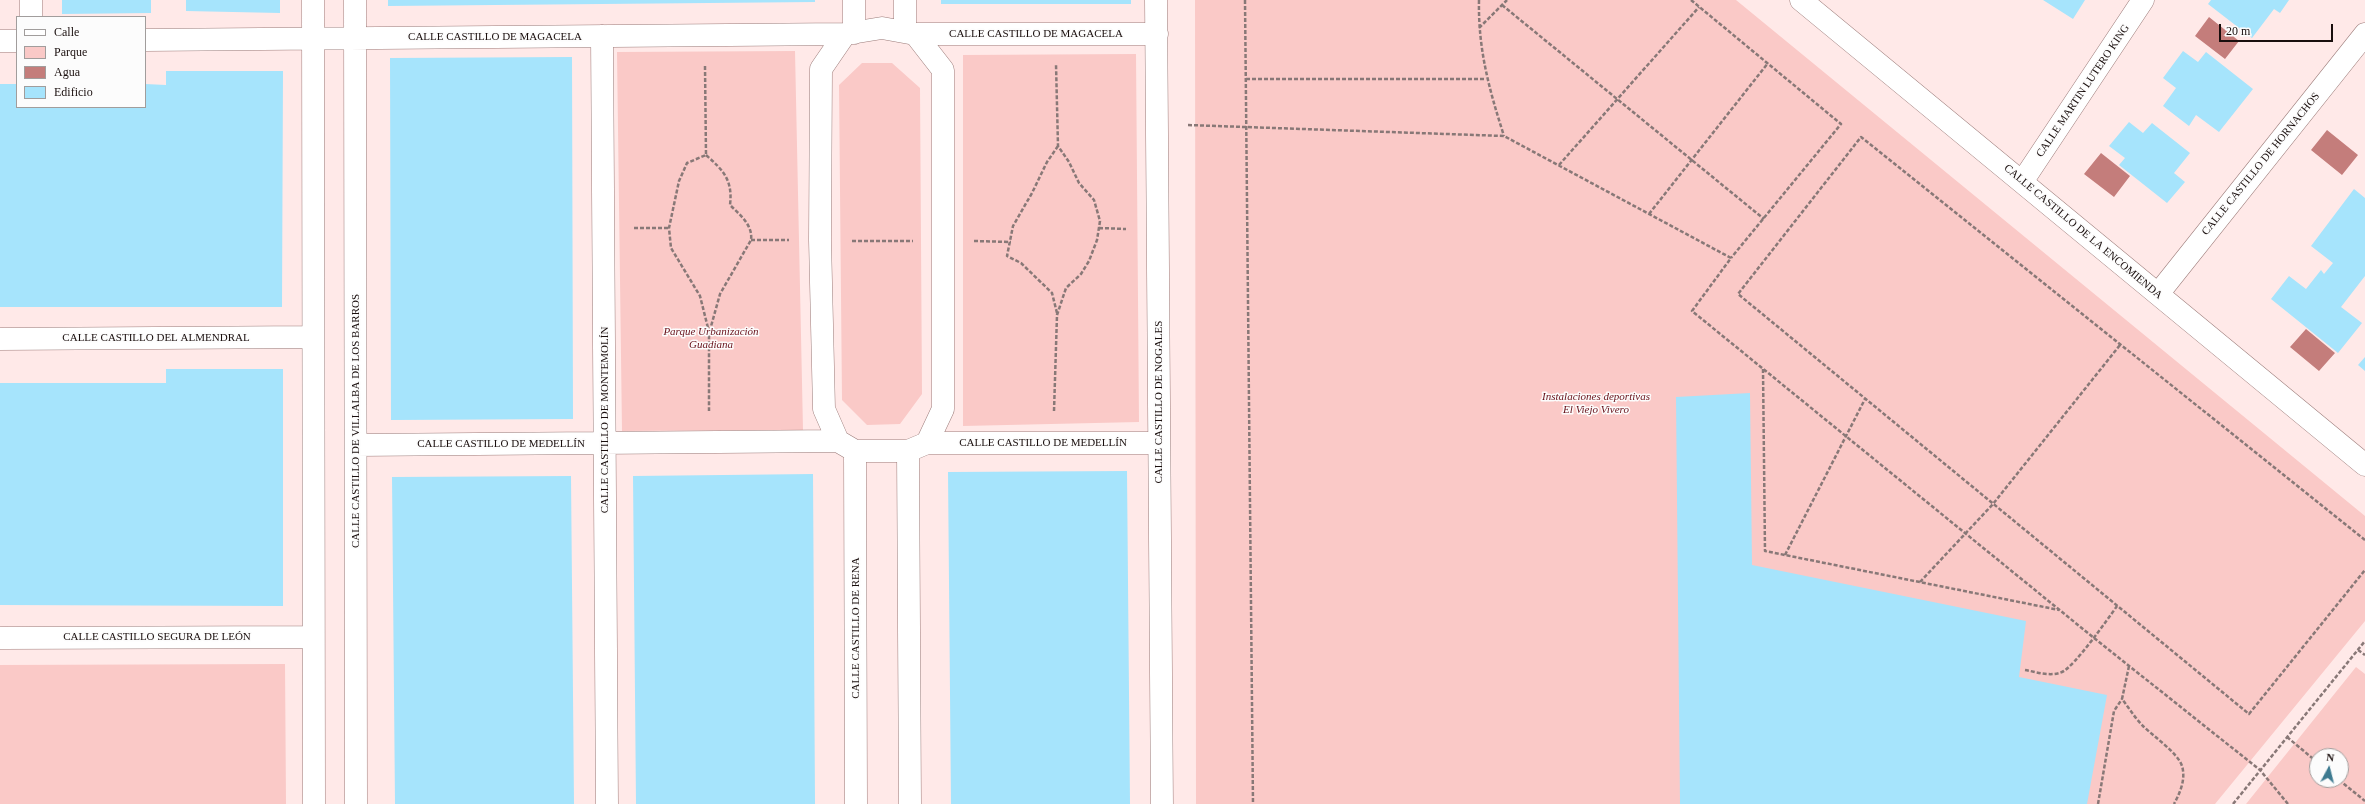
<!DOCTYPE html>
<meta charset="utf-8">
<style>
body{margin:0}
#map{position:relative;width:2365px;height:804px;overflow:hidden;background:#ffe9e8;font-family:Georgia,serif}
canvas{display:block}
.legend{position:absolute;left:16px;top:16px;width:130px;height:92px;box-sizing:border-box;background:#fcfcfc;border:1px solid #a19d9c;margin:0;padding:5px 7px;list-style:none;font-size:12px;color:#190e0d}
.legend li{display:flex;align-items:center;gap:8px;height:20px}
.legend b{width:20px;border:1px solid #a19d9c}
.north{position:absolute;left:2309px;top:748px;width:40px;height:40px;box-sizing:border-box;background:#fcfcfc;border:1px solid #a19d9c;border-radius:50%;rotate:7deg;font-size:11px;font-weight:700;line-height:16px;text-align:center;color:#190e0d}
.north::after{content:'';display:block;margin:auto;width:14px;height:18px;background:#3d7a90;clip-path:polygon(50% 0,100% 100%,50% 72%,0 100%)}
.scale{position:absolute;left:2219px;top:24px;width:114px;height:18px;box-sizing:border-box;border:2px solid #190e0d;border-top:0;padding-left:5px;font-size:12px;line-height:14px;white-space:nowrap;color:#190e0d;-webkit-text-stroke:3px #fcfcfc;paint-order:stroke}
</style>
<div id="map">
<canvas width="2365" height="804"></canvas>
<ul class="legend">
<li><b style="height:5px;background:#fff"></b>Calle</li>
<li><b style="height:11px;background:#fac9c7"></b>Parque</li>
<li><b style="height:11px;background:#c47d7b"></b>Agua</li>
<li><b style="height:11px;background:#a6e4fc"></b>Edificio</li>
</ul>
<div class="north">N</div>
<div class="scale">20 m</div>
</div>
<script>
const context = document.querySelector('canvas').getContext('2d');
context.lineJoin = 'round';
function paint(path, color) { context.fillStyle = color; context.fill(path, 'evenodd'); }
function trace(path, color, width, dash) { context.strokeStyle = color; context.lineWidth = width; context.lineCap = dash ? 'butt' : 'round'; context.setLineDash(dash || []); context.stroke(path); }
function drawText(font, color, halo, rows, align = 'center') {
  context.font = font + ' Georgia,serif'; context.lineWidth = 3; context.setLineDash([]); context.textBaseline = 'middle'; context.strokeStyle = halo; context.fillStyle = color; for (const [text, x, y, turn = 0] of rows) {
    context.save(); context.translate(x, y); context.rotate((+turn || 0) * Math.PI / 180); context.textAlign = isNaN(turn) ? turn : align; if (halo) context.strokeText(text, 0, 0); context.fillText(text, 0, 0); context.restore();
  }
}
paint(new Path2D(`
 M1195,0H1736L2365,516V621L2215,804H1196Z
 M795,51L803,430L622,431L617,52Z
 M1136,54L1139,422L963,426V55Z
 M862,63H892L920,88L922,394L900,424L867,425L842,400L839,85Z
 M285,664L286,804H0V665Z
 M2356,667L2365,674V804H2246ZM2317,756H2341V780H2317Z`), '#fac9c7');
paint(new Path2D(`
 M2209,17L2239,41L2225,59L2195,36Z
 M2327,130L2358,155L2342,175L2311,150Z
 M2101,153L2130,176L2114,197L2084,174Z
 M2306,329L2335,353L2319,371L2290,347Z`), '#c47d7b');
paint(new Path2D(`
 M62,0H151V13L62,14Z
 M186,0H280V13L186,11Z
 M388,0H815V2L388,6Z
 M941,0H1131V4H941Z
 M2043,0H2085L2073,19Z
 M2211,0H2289L2280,13L2274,9L2252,38L2208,4Z
 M2183,51L2198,62L2206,52L2253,89L2219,132L2196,115L2189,126L2163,106L2176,88L2163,78Z
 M572,57L573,419L391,420L390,58Z
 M166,71H283L282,307H0V84H17V107H145V84L166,85Z
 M2129,122L2143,133L2152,123L2190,153L2174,173L2185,182L2167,203L2119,165L2125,158L2109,146Z
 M2354,189L2365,198V276L2341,307L2362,323L2338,353L2271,299L2289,276L2306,289L2321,270L2324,274L2333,263L2311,246Z
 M2365,357V371L2358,365Z
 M166,369H283V606L0,605V383H166Z
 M1750,393L1752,565L2026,621L2019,677L2107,695L2087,804H1680L1676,397Z
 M1127,471L1130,804H951L948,472Z
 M813,474L815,804H636L633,476Z
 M571,476L574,804H395L392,477Z`), '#a6e4fc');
const minor = new Path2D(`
 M31,0V17
 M313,0L314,804
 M355,0L356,804
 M905,0V32
 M1156,0L1162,804
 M1801,0L2365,465
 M882,28L915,34L943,70V409L927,443L908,451H855L838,441L824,409L820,240L821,69L845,34Z
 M854,33V0
 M915,34H1157
 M602,36L607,804
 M145,40L845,34
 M0,41H17
 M2022,182L2143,0
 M2158,294L2365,34
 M0,339L313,337
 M927,443H1159
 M356,445L838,441
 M855,451L856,804
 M908,451L910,804
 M0,638L313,637`);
trace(minor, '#9c7c7a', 23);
trace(new Path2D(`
 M1245,0L1253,804
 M1479,0C1478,49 1489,89 1504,136
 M1691,0L1841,124L1731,258
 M1502,5L1764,219
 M1479,28L1507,0
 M705,66L706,155L687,163L679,181L669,228L671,248L700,296L709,332V411
 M1246,79H1486
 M1188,125L1504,136L1731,258L1692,311L2094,638L2260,770L2288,804
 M706,155C723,170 733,180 730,205C740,215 753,225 751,240L720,294L710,330
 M1559,165L1699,7
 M1649,214L1768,63
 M634,228H669
 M1099,228L1126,229
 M751,240H789
 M852,241H913
 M974,241L1011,242
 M1057,313L1052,293L1021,263L1007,256L1013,226L1032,193L1047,162L1058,146
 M1763,369L1765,551L2059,610
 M1054,411L1057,315L1066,288L1081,274L1089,261L1097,240L1100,221L1094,200L1079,183L1069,162L1058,146L1056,64
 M2365,540L1861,137L1738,294L2249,714L2365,570
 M1785,555L1865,399
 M1920,582L1993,504L2120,345
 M2358,650L2365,655
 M2129,666L2122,699C2129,708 2135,718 2143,726C2153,736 2178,753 2182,766C2186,779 2180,793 2174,804
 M2025,670C2037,672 2050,677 2062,672C2074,667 2108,619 2117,606
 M2287,737L2317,762
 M2339,780L2365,801
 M2098,804L2114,711L2122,699
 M2233,804L2365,641`), '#887877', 2.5, [4, 2]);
trace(minor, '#fff', 22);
drawText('11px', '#190e0d', '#fcfcfc', [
 ["CALLE CASTILLO DE MAGACELA",1036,34],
 ["CALLE CASTILLO DE MAGACELA",495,37],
 ["CALLE MARTIN LUTERO KING",2083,91,-56],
 ["CALLE CASTILLO DE HORNACHOS",2261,164,-51],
 ["CALLE CASTILLO DE LA ENCOMIENDA",2083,232,40],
 ["CALLE CASTILLO DEL ALMENDRAL",156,338],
 ["CALLE CASTILLO DE NOGALES",1159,402,-90],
 ["CALLE CASTILLO DE MONTEMOLÍN",605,420,-90],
 ["CALLE CASTILLO DE VILLALBA DE LOS BARROS",356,421,-90],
 ["CALLE CASTILLO DE MEDELLÍN",1043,443],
 ["CALLE CASTILLO DE MEDELLÍN",501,444],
 ["CALLE CASTILLO DE RENA",856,628,-90],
 ["CALLE CASTILLO SEGURA DE LEÓN",157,637]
]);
drawText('italic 11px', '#671019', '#fcfcfc', [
 ["Parque Urbanización",711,332],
 ["Guadiana",711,345],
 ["Instalaciones deportivas",1596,397],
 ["El Viejo Vivero",1596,410]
]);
</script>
